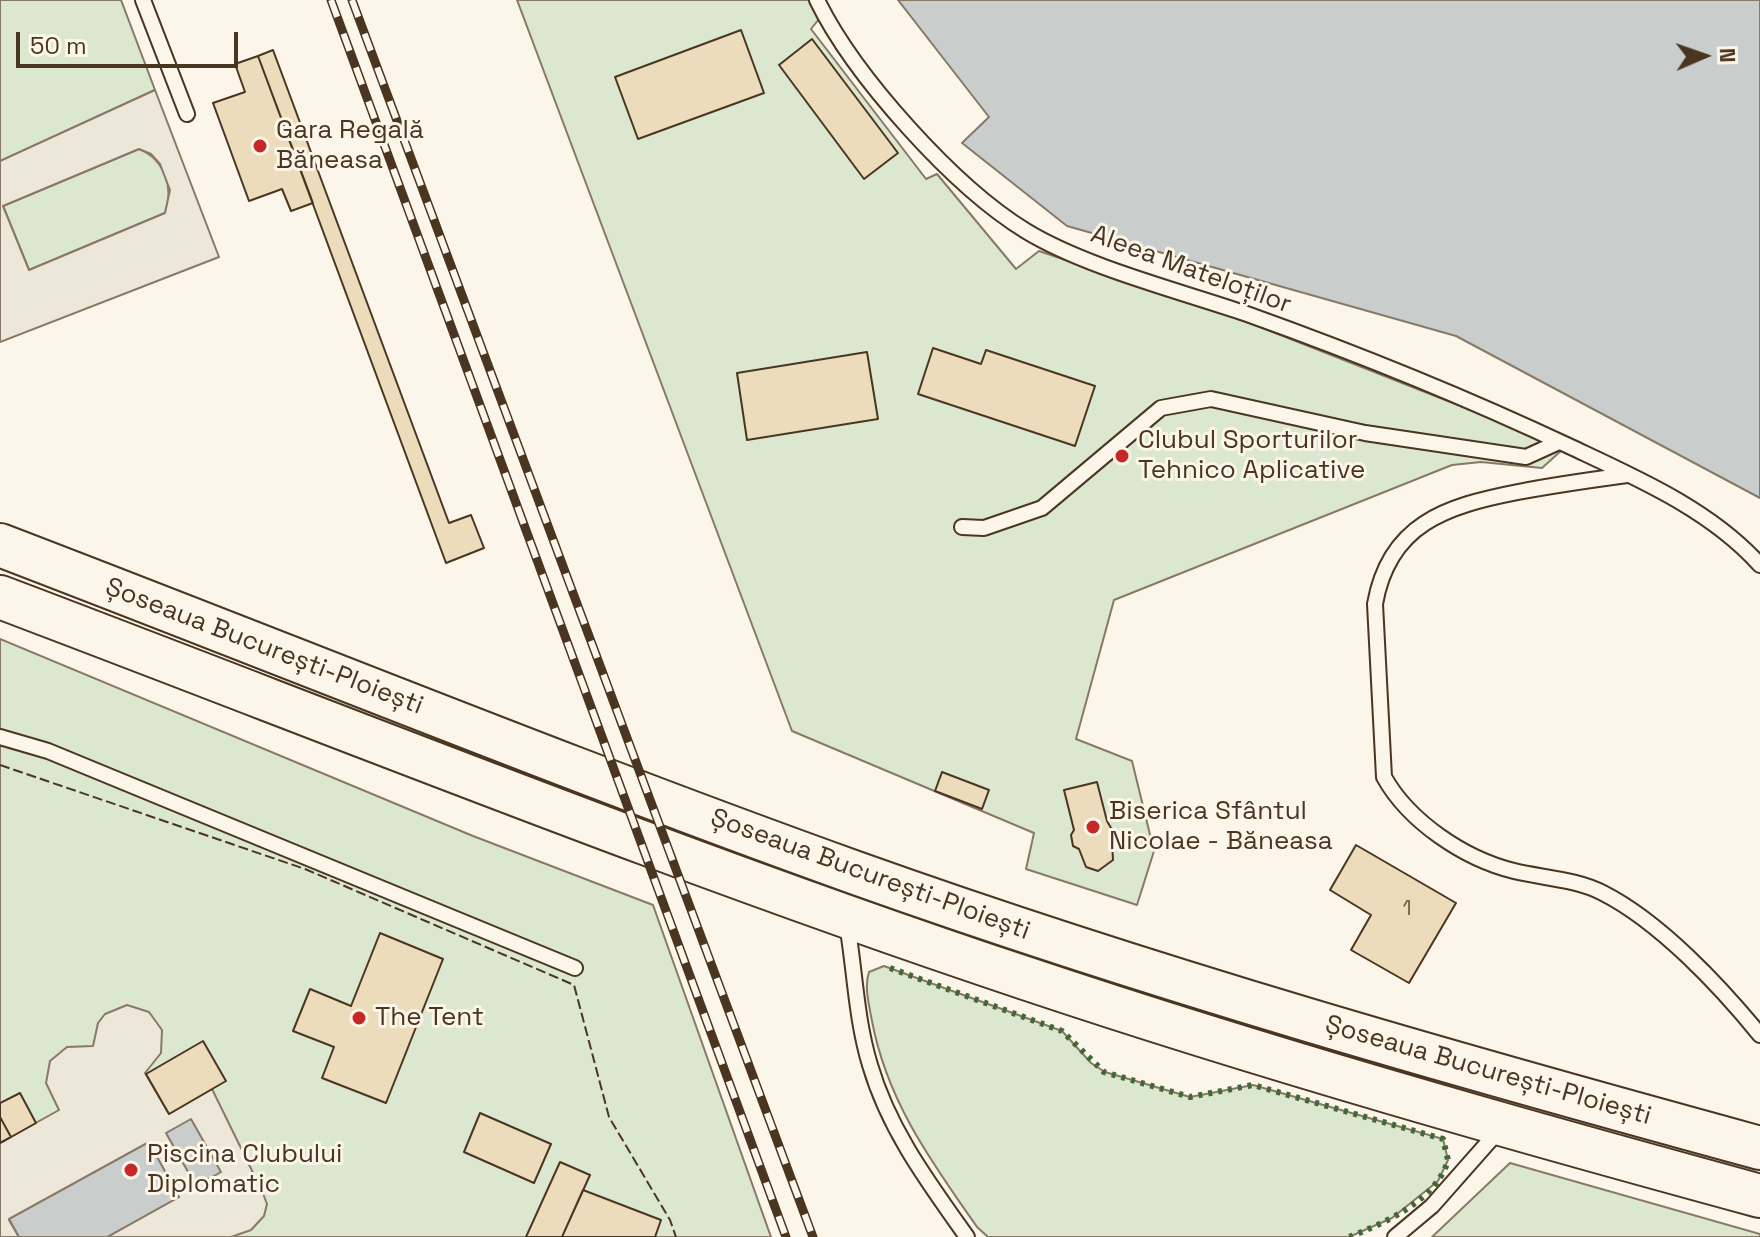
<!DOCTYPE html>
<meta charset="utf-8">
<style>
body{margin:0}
#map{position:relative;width:1760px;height:1237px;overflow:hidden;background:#fbf6e9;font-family:"Space Grotesk",sans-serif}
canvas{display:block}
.north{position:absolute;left:1664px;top:16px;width:80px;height:80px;-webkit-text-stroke:6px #fbf6e9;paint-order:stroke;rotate:88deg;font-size:22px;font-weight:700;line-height:32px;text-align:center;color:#4a3520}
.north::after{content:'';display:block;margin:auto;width:28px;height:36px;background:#4a3520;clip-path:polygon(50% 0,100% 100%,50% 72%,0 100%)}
.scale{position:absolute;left:16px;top:32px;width:222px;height:36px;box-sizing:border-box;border:4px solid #4a3520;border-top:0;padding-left:10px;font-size:24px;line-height:28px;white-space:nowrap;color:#4a3520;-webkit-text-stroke:6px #fbf6e9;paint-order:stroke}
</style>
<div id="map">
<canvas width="1760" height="1237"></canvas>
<div class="north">N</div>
<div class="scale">50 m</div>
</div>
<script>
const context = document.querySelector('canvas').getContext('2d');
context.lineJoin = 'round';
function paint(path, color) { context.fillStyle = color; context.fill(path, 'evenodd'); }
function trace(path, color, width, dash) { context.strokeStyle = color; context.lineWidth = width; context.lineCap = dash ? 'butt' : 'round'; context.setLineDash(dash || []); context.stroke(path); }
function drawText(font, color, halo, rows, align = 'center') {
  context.font = font + ' "Space Grotesk",sans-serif'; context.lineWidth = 6; context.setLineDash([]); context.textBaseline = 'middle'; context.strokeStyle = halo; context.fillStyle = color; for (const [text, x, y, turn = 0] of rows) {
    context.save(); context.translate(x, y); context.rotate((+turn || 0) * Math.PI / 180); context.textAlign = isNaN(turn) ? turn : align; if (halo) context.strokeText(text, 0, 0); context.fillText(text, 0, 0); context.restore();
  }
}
const green = new Path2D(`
 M0,0H121L155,90L0,161Z
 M517,0H810L819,19L811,29L926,179L937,174L1016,269L1039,251L1250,323L1529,433L1563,449L1542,468L1481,462L1452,465L1114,600L1076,739L1132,761L1154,851L1137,905L1026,869L1034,833L792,731Z
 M139,149C165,159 174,189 165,213L29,270L3,206Z
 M0,639L473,836L653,905L771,1237H0Z
 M884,966L1062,1031L1091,1063L1105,1072L1190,1097L1253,1085L1443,1139L1448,1160L1438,1181L1392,1218L1349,1237H988L977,1227C931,1161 887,1101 872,1021C869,1005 864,987 869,972Z
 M1510,1163L1760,1234V1237H1432Z`);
paint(green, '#dce7d0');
trace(green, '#887966', 2);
const parking = new Path2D(`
 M155,90L219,257L0,342V161ZM139,149L151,154L160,164L170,190L165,213L29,270L3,206Z
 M127,1005L149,1012L162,1030L161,1053L145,1073L169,1114L212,1089L262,1191L267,1204L264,1216L251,1230L231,1237H107L179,1197L9,1220L19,1237H0V1143L59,1110L46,1083L50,1061L67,1047L93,1046L98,1023L105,1014Z`);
paint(parking, '#ede7d9');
trace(parking, '#887966', 2);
const water = new Path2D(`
 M898,0H1760V498L1456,336L1067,226L962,143L989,117Z
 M191,1119L221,1172L196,1186L166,1133Z
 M149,1142L179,1197L107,1237H19L9,1219Z`);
paint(water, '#c9cecd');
trace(water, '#887966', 2);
const building = new Path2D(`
 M741,30L764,93L638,139L615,77Z
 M812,39L898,153L864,179L779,65Z
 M273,50L449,523L471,515L484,548L446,563L258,56Z
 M258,56L313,203L291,211L282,189L249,201L213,103L245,92L235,64Z
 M933,348L981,364L986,350L1095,386L1075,446L918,394Z
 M867,352L878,419L747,440L737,373Z
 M942,772L989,790L982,809L935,791Z
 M1097,782L1107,821L1115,835L1112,841L1113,860L1098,871L1086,867L1079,849L1073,846L1071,835L1074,830L1064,790Z
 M1356,845L1456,903L1409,983L1351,950L1371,915L1330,890Z
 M380,933L443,959L386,1103L322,1078L334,1047L293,1031L310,989L351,1006Z
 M203,1041L226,1081L169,1114L146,1074Z
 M20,1093L36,1123L11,1137L0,1117V1103Z
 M480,1113L551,1144L534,1183L464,1152Z
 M0,1117L11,1137L0,1143Z
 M560,1162L590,1175L562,1237H526Z
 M583,1190L661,1220L655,1237H562Z`);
paint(building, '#ecdcbc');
trace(building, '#4a3520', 2);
const service = new Path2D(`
 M143,0L187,114
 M817,0C854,76 954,187 1026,231C1085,267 1180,291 1247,314C1356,353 1467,398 1571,447C1637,478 1711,510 1760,565
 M1627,475C1590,480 1554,485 1518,492C1446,506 1389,524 1375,604L1384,777C1409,822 1465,859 1514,871C1543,878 1576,879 1603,893C1660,922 1720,986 1760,1035
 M962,527L984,528L1042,508L1161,408L1211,399L1365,433L1526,457L1559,442
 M0,737L48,751L575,968
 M847,924C855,971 856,1019 870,1065C889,1130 928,1182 967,1237
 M1395,1237L1432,1206L1500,1129`);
const primary = new Path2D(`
 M0,545C285,654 569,770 856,873C1153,979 1456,1065 1760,1148
 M0,597C341,726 680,863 1025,978C1267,1059 1514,1129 1760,1196`);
trace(service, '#4a3520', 18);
trace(primary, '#4a3520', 46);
trace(service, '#fbf6e9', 14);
trace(primary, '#fbf6e9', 42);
const rail = new Path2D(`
 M331,0L786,1237
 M352,0L813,1237`);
trace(rail, '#4a3520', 9);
trace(rail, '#fbf6e9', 6, [18]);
trace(new Path2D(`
 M890,968L1062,1031L1104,1072L1190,1097L1253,1085L1443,1139L1448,1160C1437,1200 1385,1223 1349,1237`), '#436837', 6, [4, 6]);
trace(new Path2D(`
 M0,765L305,869L574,985L609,1117L670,1220L676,1237`), '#4a3520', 2, [10, 4]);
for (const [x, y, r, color] of [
 [260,146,8,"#c62828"],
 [1122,456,8,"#c62828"],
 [1093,827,8,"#c62828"],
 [359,1018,8,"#c62828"],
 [131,1170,8,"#c62828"]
]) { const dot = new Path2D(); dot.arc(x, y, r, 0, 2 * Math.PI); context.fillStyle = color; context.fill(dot); trace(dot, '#fbf6e9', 3); }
drawText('22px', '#725f47', null, [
 ["1",1407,909]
]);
drawText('26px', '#4a3520', '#fbf6e9', [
 ["Gara Regală",276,131],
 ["Băneasa",276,161],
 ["Clubul Sporturilor",1138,441],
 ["Tehnico Aplicative",1138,471],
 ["Biserica Sfântul",1109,812],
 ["Nicolae - Băneasa",1109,842],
 ["The Tent",375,1018],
 ["Piscina Clubului",147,1155],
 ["Diplomatic",147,1185]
], 'left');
drawText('26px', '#4a3520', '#fbf6e9', [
 ["Aleea Mateloților",1191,270,20],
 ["Șoseaua București-Ploiești",264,647,21],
 ["Șoseaua București-Ploiești",870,875,20],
 ["Șoseaua București-Ploiești",1488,1071,16]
]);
</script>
